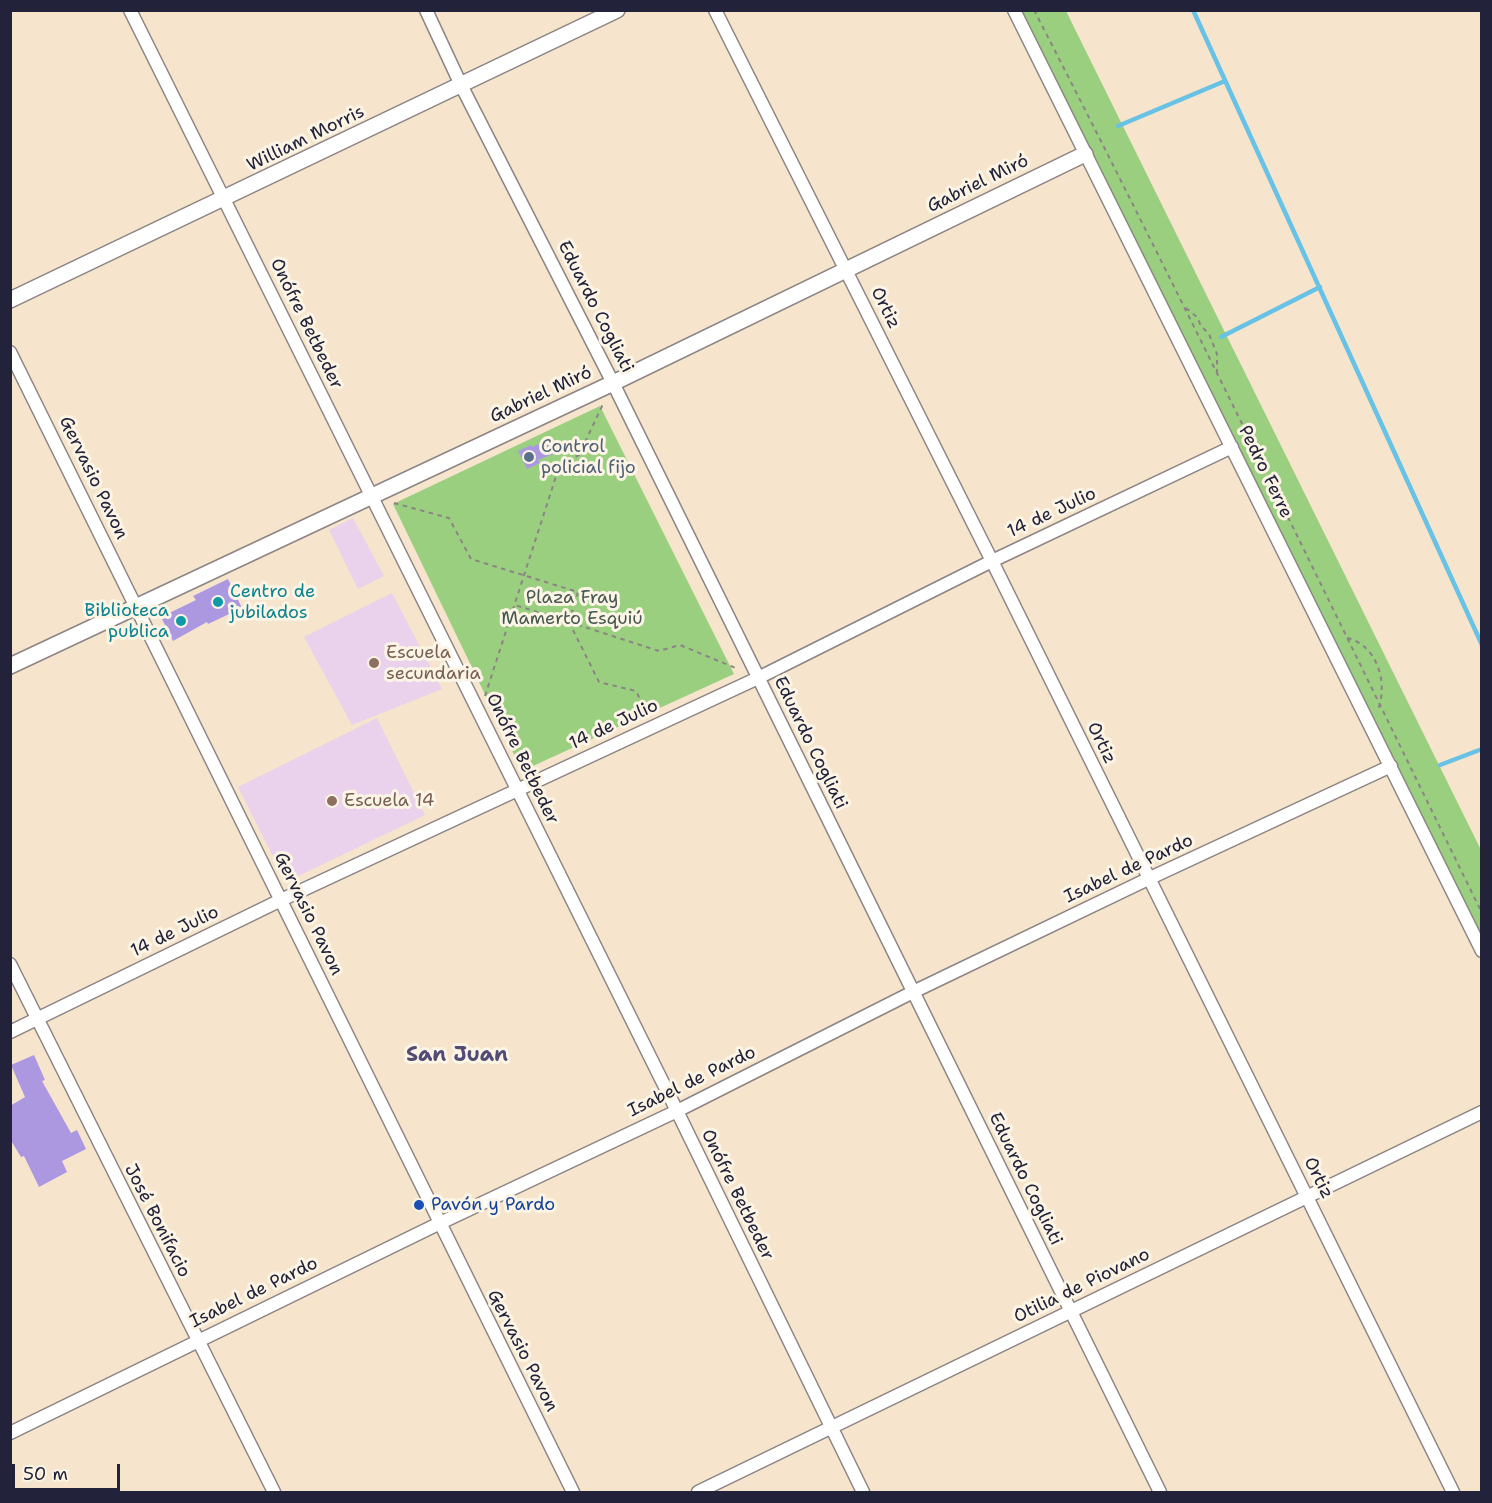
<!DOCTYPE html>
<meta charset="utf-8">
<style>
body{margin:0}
#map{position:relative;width:1492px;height:1503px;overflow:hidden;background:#f6e5cc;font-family:"Shantell Sans",sans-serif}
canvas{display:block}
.frame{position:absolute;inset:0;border:12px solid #22223b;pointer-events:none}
.scale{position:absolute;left:12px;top:1464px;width:108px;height:27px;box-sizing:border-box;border:3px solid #22223b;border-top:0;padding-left:8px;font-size:18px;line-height:21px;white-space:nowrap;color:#22223b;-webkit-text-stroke:4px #fcf5e5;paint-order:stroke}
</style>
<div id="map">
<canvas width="1492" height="1503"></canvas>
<div class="frame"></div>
<div class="scale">50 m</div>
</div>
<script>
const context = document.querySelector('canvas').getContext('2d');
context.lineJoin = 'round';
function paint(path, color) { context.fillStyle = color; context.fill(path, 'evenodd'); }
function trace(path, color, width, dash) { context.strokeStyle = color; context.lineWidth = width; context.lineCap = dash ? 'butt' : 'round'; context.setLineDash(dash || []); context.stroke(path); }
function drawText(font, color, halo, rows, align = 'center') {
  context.font = font + ' "Shantell Sans",sans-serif'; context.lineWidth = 6; context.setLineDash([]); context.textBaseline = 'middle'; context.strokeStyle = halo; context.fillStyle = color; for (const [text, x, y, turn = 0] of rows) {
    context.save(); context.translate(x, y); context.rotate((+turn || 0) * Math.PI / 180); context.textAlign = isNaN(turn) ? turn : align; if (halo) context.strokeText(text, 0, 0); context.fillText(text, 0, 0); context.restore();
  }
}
paint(new Path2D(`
 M353,518L384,576L358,589L329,530Z
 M392,593L442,689L352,725L304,637Z
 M377,718L425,815L286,882L238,787Z`), '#ead1ec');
paint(new Path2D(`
 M1019,11H1066L1481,850V938Z
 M600,406L734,674L522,771L393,504Z`), '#9acf80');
trace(new Path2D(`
 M1193,10L1482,645
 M1118,126L1225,81
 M1221,337L1320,287
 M1440,765L1482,749`), '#67c2e5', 4.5);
paint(new Path2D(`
 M551,439L556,453L538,460L540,463L527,469L518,451L531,445L532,447Z
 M228,579L242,608L208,624L207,622L173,641L161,617L196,600L193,596Z
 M34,1055L45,1080L42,1081L71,1133L77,1130L86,1149L62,1161L67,1172L39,1187L24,1156L21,1157L10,1139V1106L25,1097L11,1065Z`), '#ab98e0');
const minor = new Path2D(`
 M130,10L677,1111L863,1492
 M426,10L461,85L613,383L1160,1492
 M715,10L992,561L1453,1492
 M1014,10L1482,951
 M10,352C199,732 383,1114 573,1492
 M10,964L274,1492
 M10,1032L281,900L758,678L992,561L1232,447
 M10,1433L438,1224L677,1111L913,992L1148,879L1391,766
 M698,1492L1482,1112`);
const tertiary = new Path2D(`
 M10,300L617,10
 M10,666L613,383L1085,154`);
trace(minor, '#8c8484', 15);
trace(tertiary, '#8c8484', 18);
trace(new Path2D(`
 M1034,10C1188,309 1334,612 1482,913
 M1186,308L1197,317L1201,326L1209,334L1217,354V372
 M394,503L449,518L471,559L578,592L569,622L515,605
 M569,622L659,651L680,645L738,669
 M569,622L599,682L636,691L648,715
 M1347,638C1378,645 1389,685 1377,712
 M485,696L560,464L579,455L603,404`), '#8c8484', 2, [4.5, 4.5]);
trace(minor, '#fff', 12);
trace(tertiary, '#fff', 15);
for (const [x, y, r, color] of [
 [529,457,6,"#5c6f8a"],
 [218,602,6,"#0f9aa8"],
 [181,621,6,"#0f9aa8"],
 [374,663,6,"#8d6e63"],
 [332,801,6,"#8d6e63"],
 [419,1205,6,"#1a4fb4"]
]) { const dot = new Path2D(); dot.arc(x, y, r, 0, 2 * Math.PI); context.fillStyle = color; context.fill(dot); trace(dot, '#fcf5e5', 2); }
drawText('18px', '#22223b', '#fcf5e5', [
 ["William Morris",306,139,-26],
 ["Gabriel Miró",978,184,-26],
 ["Eduardo Cogliati",595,307,63],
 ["Ortiz",885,308,63],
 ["Onófre Betbeder",306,324,64],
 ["Gabriel Miró",541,395,-25],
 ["Pedro Ferre",1265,472,64],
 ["Gervasio Pavon",93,478,64],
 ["14 de Julio",1052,513,-25],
 ["14 de Julio",614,725,-25],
 ["Eduardo Cogliati",810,743,64],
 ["Ortiz",1101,743,64],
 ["Onófre Betbeder",522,759,64],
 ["Isabel de Pardo",1129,869,-25],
 ["Gervasio Pavon",308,914,64],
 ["14 de Julio",175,932,-26],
 ["Isabel de Pardo",692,1082,-26],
 ["Ortiz",1318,1178,63],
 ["Eduardo Cogliati",1025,1179,64],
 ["Onófre Betbeder",737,1195,64],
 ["José Bonifacio",157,1221,63],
 ["Otilia de Piovano",1082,1286,-26],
 ["Isabel de Pardo",254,1293,-26],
 ["Gervasio Pavon",522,1351,63]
]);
drawText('18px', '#4e5e75', '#fcf5e5', [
 ["Control",541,447],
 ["policial fijo",541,468]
], 'left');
drawText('18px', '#0d838f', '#fcf5e5', [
 ["Centro de",230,592],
 ["jubilados",230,613],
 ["Biblioteca",169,611,"right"],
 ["publica",169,632,"right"]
], 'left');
drawText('18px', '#465650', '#fcf5e5', [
 ["Plaza Fray",572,598],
 ["Mamerto Esquiú",572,619]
]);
drawText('18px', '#785e54', '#fcf5e5', [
 ["Escuela",386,653],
 ["secundaria",386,674],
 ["Escuela 14",344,801]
], 'left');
drawText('18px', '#164399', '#fcf5e5', [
 ["Pavón y Pardo",431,1205]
], 'left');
drawText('bold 21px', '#524b75', '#fcf5e5', [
 ["San Juan",457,1056]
]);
</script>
